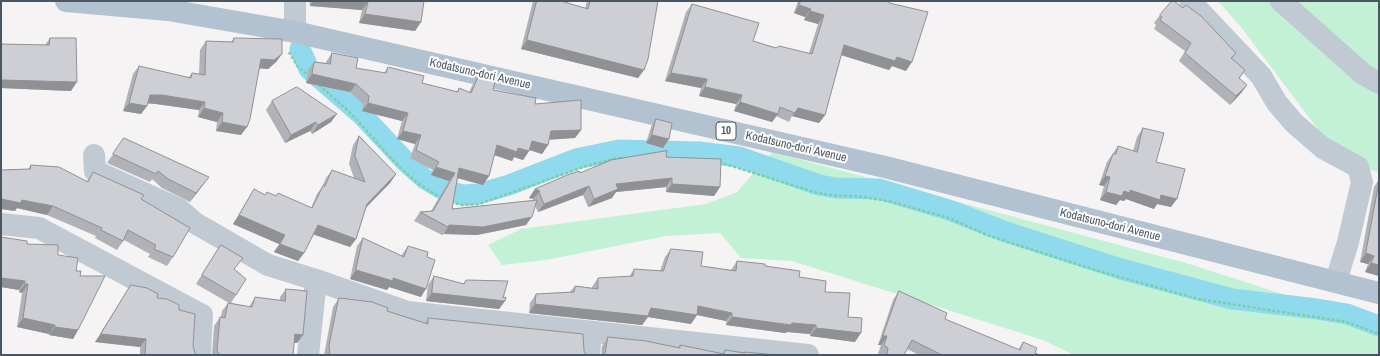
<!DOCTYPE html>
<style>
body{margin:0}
#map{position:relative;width:1380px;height:356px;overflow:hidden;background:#f5f3f3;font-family:"Archivo Narrow",sans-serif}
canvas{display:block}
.frame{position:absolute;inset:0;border:2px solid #4a5661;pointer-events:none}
</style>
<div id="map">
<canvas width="1380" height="356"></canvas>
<div class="frame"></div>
</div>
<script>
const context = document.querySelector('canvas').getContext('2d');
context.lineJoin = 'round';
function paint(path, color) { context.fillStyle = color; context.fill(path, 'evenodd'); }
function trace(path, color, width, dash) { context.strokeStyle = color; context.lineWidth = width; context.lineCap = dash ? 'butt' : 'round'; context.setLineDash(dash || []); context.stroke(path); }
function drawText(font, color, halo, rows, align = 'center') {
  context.font = font + ' "Archivo Narrow",sans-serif'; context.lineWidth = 4; context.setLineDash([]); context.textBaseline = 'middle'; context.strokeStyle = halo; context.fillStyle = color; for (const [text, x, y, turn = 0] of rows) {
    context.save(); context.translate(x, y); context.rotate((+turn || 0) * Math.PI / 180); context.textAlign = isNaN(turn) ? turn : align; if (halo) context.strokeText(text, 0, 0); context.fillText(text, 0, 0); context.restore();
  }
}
paint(new Path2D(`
 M1218,1H1379V173L1338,156L1241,27Z
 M772,152L1186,263L1379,325V355H1074L1043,340L792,261L741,258L720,233L666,236L546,260L502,265L488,245L521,229L706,204L737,192Z`), '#c3f1d5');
trace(new Path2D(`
 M300,49L309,69L362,115L405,161L425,179L442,189L463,195L478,194L509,185L576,159L619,150L699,152L739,157L819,185L836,188L879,189L949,210L1006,232L1121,269L1232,299L1317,309L1347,314L1379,326`), '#90daee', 21);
trace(new Path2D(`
 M289,52L298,67L309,76
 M319,85C331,96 345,107 357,120C383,148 407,182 443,198
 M719,162L814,192L830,195L865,197L892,202L949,218L987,235L1095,270L1198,299L1347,322L1379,334
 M451,202L462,205L479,204L586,166L617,158H628`), '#7ad0a6', 2.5, [3, 2]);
trace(new Path2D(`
 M295,1V32
 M1190,1L1261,76L1277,103L1294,123L1323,148L1358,167L1362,182L1348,242L1336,281
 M1281,1L1363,74L1379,83
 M94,155L95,171L179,209L195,223L268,265L316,280
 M1,224L39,228L202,315L200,355
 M308,355L316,280L407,312L808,355
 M589,355L591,332`), '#c1cad2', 22);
trace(new Path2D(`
 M66,1L168,10L295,32L885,167L1379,293`), '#b3c2d1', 22);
paint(new Path2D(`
 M309,1H424L421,22L415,31L359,23L362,10L310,6Z
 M533,1H561L585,8L587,1H658L644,70L638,78L521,49Z
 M798,1H890L889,3L906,71L892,66L889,70L841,55L825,115L819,123L792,116L789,122L776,116L772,122L734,111L736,104L699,96L701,88L665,81L686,12L692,4L753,41L776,48L809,53L818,24L804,20L805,17L794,13Z
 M1160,15L1236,53L1232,59L1245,70L1239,79L1247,85L1241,93L1230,105L1179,61L1185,51L1154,29L1156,25L1154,23Z
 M50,38L71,91L1,88V44L45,45Z
 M234,38L282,54L276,62L268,69L260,68L241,135L216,131L217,122L198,117L199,110L156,104L147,103V106L141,114L123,111L133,74L139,66L188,78L192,73L199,74L200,50L206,41L231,42Z
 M332,53L356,68L384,73L388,67L422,83L457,92L459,88L469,92L472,86L478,77L493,90L535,104L581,130L575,138L549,139L548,145L542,154L530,150L523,160L514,157L512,161L494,155L489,176L483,185L458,178L452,209L533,201V199L529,198L535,189L580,173L666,157L720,187L714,196L666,192V187L616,192L612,198L588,207L583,195L538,212L535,206L526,225L477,235L444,234L442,235L414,221L420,212L431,211L449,181L431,175L433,170L410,158L415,144L397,139L402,121L362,111L363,104L350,92L306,83L308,70L314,62L326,63V62Z
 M272,101L331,122L312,134L310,131L285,143L266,110Z
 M656,119L663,148L646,143L651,127Z
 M1143,128L1156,162L1171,207L1157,204L1154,209L1126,199L1124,201L1120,200L1116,205L1100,200L1104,186L1099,185L1107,162L1118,146L1133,151L1137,137Z
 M359,136L396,174L390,183L366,208L356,239L350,247L314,234L304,253L298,261L274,252L279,244L233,224L254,189L265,195L276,196L311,208L317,194L322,187L326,178L332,170L354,178L349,164L353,145Z
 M124,138L203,185L190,202L162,188L152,179L150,182L107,163Z
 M31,165L87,181L93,172L141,199L173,257L167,266L148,257L150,254L124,240L117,250L95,238L96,236L47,215L17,208L15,211L1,209V170L28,169Z
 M1379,179V276L1365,272L1368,264L1360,262L1374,187Z
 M1,237L27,244L58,255L80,276L78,330L73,339L49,335V334L17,327L22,293L19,292V290L1,287Z
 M363,238L401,256L408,246L427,257L421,297L389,287L387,290L350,279L357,246Z
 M221,245L235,269L236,295L231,303L249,307L255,297L280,300V297L286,289L303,335L297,343H294L293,355H212L214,326L220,317H221L222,311L228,303H229L196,284L215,254Z
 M671,249L701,266L731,270L737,261L765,266L799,277L825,292L848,317L855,342L810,336V334L787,332L785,333L726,325V321L697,315L691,324L648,317L642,325L529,313L530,303L536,294L570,292L575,286L592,288V287L598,278L629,277L634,269L660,271L665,257Z
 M434,276L463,284L466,280L503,298L505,301L499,309L426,301L428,285Z
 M131,285L157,298L179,310L193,346L195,355H140V347L95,342Z
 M899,291L945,319L1018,350L1023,342L1035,353L1040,355H919L907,349L904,355H880L878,354L881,345H878L893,300Z
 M339,298L387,311L425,323L428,318L584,351L586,355H324L333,307Z
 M608,337L678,348L680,345L722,354L725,350L744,353L745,352L776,355H601L602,346Z`), '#b0b2b7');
paint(new Path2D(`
 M313,1H360L368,2L362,10L310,6Z
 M799,5L811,9L805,17L794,13Z
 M810,11L824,15L818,24L804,20Z
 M365,14L421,22L415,31L359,23Z
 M527,40L644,70L638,78L521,49Z
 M844,45L897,57L912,62L906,71L892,66L889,70L838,54Z
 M282,54L276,62L268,69L255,68L261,59Z
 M671,73L707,79L701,88L665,81Z
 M312,74L356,84L350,92L306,83Z
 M1,80L77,82L71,91L1,88Z
 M1247,85L1241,93L1230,105L1236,96Z
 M705,87L742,95L736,104L699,96Z
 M150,95H162L205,102L199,110L156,104L144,103Z
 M740,102L778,114L772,122L734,111Z
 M129,103L147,106L141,114L123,111Z
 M368,103L408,113L402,121L362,111Z
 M204,108L223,113L217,122L198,117Z
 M798,108L825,115L819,123L792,116Z
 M337,114L331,122L312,134L318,125Z
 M222,122L247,127L241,135L216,131Z
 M316,122L310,131L285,143L291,135Z
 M581,130L575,138L546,140L551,131Z
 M403,131L421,135L415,144L397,139Z
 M652,135L669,139L663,148L646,143Z
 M532,141L548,145L542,154L526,149Z
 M497,145L518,148L529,151L523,160L514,157L512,161L491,154Z
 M436,167L455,173L449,181L431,175Z
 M459,168L489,176L483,185L453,177Z
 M396,174L390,183L361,212L367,204Z
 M1105,176L1110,177L1104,186L1099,185Z
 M209,177L203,185L190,202L196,193Z
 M672,178L666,187L616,192L612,198L588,207L594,199L616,184Z
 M672,184L720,187L714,196L666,192Z
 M589,186L583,195L538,212L544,204Z
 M535,189L540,191L539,192L533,199L529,198Z
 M1130,190L1161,195L1177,199L1171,207L1157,204L1154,209L1126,199L1124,201L1120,200L1116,205L1100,200L1106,192L1124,191Z
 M1,199L22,200L53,206L47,215L17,208L15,211L1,209Z
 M239,215L285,235L279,244L233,224Z
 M532,217L526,225L477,235L444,234L448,227L449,225Z
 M318,225L356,239L350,247L312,234Z
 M280,244L304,253L298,261L274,252Z
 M1366,253L1374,256L1368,264L1360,262Z
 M1371,263L1379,265V276L1365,272Z
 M356,270L393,278L426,289L421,297L389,287L387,290L350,279Z
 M1,278L25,281L19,290L1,287Z
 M25,284H28L22,293L19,292Z
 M432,293L505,301L499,309L426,301Z
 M535,304L651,308L698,306L732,313L726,321L697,315L691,324L648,317L642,325L529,313Z
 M732,317L816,325L810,334L787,332L785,333L726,325Z
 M23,318L55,325L49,334L17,327Z
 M55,327L78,330L73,339L49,335Z
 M816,328L861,333L855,342L810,336Z
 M101,334L146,339L140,347L95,342Z
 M295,334L303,335L297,343L289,342Z
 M883,336H887L881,345H878Z`), '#909195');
const building = new Path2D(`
 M360,1H424L421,22L365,14L368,2Z
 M537,1H561L588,9L590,1H658L648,59L644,70L527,40Z
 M801,1H890L889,3L928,12L912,62L897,57L895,61L844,45L825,115L798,108L795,113L780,107L778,114L740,102L742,95L705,87L707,79L671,73L692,4L759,23L753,41L776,48L779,46L812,54L824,15L810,11L811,9L799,5Z
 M1172,1H1174L1183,8L1186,5L1201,16L1236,53L1231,58L1245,70L1239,78L1247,85L1236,96L1185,53L1191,43L1160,20L1162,17L1160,15Z
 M50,38H76L77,82L1,80V44L49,45Z
 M234,38L282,39V54L274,60L261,59L250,119L247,127L222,122L223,113L204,108L205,102L162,95H150L147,106L129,103L139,66L191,78L192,73L205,75L206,41L233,42Z
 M332,53L358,58L356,68L386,73L388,67L424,76L422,83L458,92L459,88L471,93L478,77L495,81L493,90L536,98L535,104L581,100V130L551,131L548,145L532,141L529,151L518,148L517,152L497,145L489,176L459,168L452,209L537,200L532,217L483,227L449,225L448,227L420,212L433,211L455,173L436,167L439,162L416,150L421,135L403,131L408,113L368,103L369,96L356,84L312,74L314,62L330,64Z
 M297,87L337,114L318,125L316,122L291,135L272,101Z
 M656,119L672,123L669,139L652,135Z
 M1143,128L1164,133L1156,162L1185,169L1177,199L1161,195L1160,200L1130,190V193L1124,191L1122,196L1106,192L1110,177L1105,176L1113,154H1116L1118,146L1137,152Z
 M359,136L396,174L367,204L356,239L318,225L304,253L280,244L285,235L239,215L254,189L265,195L267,192L276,196L278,193L312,208L323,186H325L332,170L365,182L355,156Z
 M124,138L209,177L196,193L168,179L158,171L156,174L113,154Z
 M667,151L666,157L721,159L720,187L672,184V178L616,184L618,189L594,199L589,186L544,204L539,192L540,191L535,189L567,175L579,171L580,173L611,160Z
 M31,165L59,167L88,182L93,172L144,195L141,199L190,228L173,257L154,249L156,245L128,230L123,241L101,230L102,228L53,206L22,200L21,203L1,199V170L30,169Z
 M1379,182V265L1371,263L1374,256L1366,253Z
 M1,237L27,241V244L58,245V255L78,258L76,271H81L80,276H105L78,330L55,327V325L23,318L28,284H25V281L1,278Z
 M363,238L404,257L408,246L428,252L427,257L435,260L426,289L393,278V281L356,270Z
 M221,245L243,258L234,269L246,279L236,295L202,275Z
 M671,249L703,252L701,266L736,271L737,261L765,264V266L800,271L799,277L826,281L825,292L850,293L848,317L862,318L861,333L816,328V325L792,323L791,325L732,317V313L698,306L697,315L651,308L648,316L535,304L536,294L574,292L575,286L598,289V278L633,276L634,269L663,271Z
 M434,276L464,284L466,280L508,281L503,298L506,297L505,301L432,293Z
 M131,285L147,288L158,294L157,298L167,299L179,305V310L195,314L193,346L195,353V355H145L146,339L101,334Z
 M286,289L307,291L303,335L295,334L293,355H220L217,351L220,317L225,318L228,303L252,307L255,297L285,301Z
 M899,291L947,313L945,319L1020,350L1023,342L1037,348L1035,353L1040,355H942L912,340L904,355H887L888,348L884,345L887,336H883Z
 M339,298L372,302L388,308L387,311L428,324V318L583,334L584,351L586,355H330L329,346Z
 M608,337L646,341L680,348V345L724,354L725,350L745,353V352L776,355H603L605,353Z`);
paint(building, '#cdcfd5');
trace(building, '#909195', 1);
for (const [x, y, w] of [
 [726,131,20]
]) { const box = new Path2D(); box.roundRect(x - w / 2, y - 9, w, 18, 3); context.fillStyle = '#fff'; context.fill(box); trace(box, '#4a5661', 1); }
drawText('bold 11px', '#4a5661', null, [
 ["10",726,131]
]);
drawText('12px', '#4a5661', '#fff', [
 ["Kodatsuno-dori Avenue",480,74,13],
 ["Kodatsuno-dori Avenue",796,147,13],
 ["Kodatsuno-dori Avenue",1110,225,14]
]);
</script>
